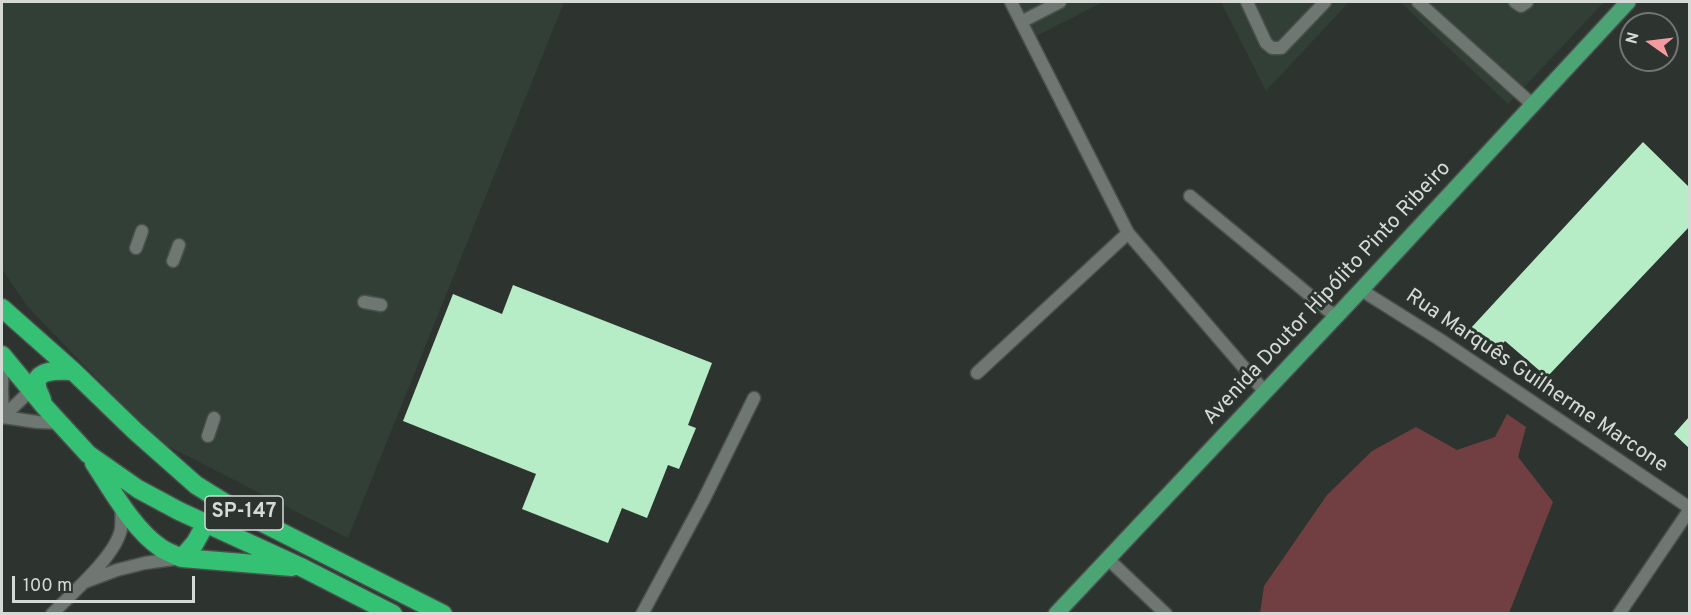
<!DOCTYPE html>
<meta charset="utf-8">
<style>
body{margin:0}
#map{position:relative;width:1691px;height:615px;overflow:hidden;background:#2d342f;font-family:Overpass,sans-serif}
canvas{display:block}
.frame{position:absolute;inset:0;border:3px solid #d5dad7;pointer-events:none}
.north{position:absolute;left:1619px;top:12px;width:60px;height:60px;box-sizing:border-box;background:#2d342f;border:2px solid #707672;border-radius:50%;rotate:284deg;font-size:16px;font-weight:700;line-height:24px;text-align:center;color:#d5dad7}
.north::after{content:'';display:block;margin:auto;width:21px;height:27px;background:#f59b9e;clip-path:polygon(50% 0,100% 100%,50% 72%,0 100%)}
.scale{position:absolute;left:12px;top:576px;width:183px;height:27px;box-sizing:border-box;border:3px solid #d5dad7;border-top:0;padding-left:8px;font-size:18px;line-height:21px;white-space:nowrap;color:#d5dad7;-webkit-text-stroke:4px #2d342f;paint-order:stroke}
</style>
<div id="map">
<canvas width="1691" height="615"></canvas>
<div class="frame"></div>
<div class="north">N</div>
<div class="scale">100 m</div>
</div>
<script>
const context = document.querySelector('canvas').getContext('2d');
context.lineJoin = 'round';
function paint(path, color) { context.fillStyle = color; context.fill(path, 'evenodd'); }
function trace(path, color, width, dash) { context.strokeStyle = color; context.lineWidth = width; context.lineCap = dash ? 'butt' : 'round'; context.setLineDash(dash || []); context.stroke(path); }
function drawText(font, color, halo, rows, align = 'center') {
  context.font = font + ' Overpass,sans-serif'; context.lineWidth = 6; context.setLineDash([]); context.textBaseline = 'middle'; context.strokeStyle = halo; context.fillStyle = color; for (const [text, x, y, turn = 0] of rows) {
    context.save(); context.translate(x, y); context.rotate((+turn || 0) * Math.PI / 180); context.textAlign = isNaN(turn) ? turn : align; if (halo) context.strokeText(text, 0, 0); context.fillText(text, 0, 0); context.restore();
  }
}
paint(new Path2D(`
 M2,2H564L348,538L156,440L27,306L2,269Z
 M1018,2H1103L1036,36Z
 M1221,2H1349L1266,91Z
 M1400,2H1604L1508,104Z`), '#323f36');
paint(new Path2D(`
 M1507,414L1526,427L1518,457L1553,502L1509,613H1260L1264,586L1327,495L1372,451L1416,427L1457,450L1495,437Z`), '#713f41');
paint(new Path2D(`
 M1643,142L1689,187V227L1547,377L1505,341L1494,354L1470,329Z
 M513,285L712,363L688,425L696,428L679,469L668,465L647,518L622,508L608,543L522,509L536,474L403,421L453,294L502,314Z
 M1689,417V448L1674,434Z`), '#b6edc6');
const minor = new Path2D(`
 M1011,2L1128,233L1265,392
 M1247,2L1266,43L1272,48H1281L1325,2
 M1418,2L1533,105
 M1515,2L1521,6L1527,2
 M1021,22L1060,2
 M1190,196L1336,317
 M136,248L142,231
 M173,261L179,245
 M1361,290L1439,339L1690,508
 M364,302L381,305
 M977,373L1128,233
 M2,388L3,357
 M2,391L3,417L37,422L61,423
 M2,418L31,390
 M208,436L214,418
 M1108,559L1166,614
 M85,582L117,570L145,563L181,558
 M52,614C71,594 116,556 121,529C122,522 121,513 122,506
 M642,614L703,501L754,398
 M1619,614L1690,509`);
const major = new Path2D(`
 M1056,614L1361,290L1628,2`);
const highway = new Path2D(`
 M2,308L73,371L135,431L196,485L225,503L255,519L443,614
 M2,355L45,407L88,454L138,489L179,511L303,568L393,614
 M42,400C41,396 37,390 37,386C34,368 62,371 73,371
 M94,463C112,490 133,529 161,548C167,552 175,555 182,558L292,567
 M182,558L195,543L206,523`);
trace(minor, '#4b504d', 15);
trace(major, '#4b504d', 18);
trace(highway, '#4b504d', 21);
trace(minor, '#6e7771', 12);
trace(major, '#4ca373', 15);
trace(highway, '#35c174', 18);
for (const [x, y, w] of [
 [244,513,78]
]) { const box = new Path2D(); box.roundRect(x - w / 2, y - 17, w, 34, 4.5); context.fillStyle = '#2d342f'; context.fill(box); trace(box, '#d5dad7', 1.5); }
drawText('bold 20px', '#d5dad7', null, [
 ["SP-147",244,513]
]);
drawText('21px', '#d5dad7', '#2d342f', [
 ["Avenida Doutor Hipólito Pinto Ribeiro",1328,294,-47],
 ["Rua Marquês Guilherme Marcone",1536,382,34]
]);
</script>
